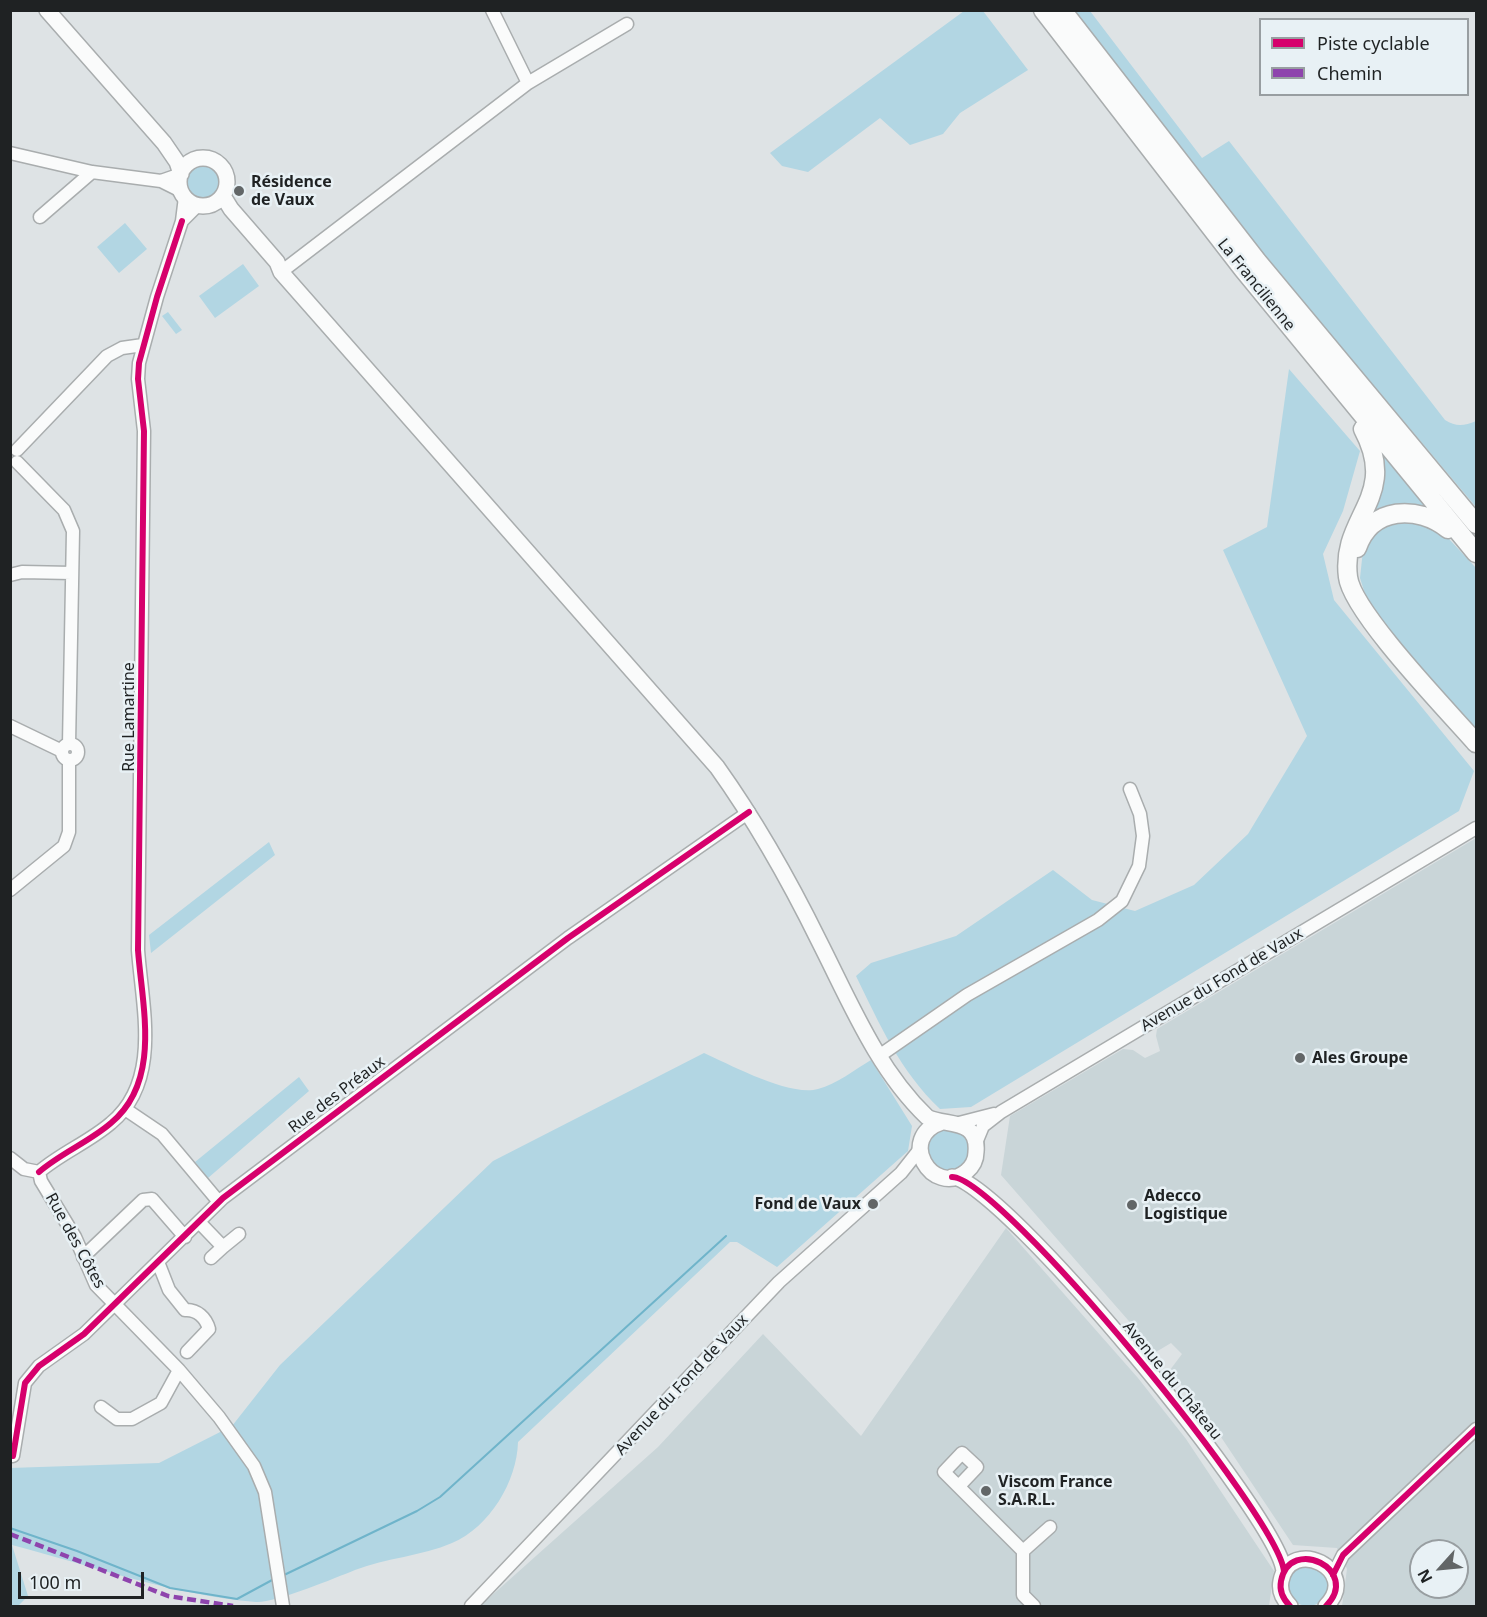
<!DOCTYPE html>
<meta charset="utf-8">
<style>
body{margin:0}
#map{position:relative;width:1487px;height:1617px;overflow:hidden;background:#dee3e5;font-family:"Noto Sans",sans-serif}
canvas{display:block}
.frame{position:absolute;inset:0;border:12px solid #1f2223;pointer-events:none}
.legend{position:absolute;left:1259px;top:18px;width:210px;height:78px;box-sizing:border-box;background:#e8f1f5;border:2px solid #989ea1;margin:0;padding:8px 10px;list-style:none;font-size:18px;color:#1f2223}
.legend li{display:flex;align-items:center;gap:12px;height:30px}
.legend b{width:30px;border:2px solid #989ea1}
.north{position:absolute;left:1409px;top:1539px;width:60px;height:60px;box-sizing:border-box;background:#e8f1f5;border:2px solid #989ea1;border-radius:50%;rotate:243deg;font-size:16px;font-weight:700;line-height:24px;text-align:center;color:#1f2223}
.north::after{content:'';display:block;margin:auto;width:21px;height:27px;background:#626667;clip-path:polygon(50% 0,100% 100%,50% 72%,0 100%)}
.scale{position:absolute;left:18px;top:1572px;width:126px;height:27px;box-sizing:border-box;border:3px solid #1f2223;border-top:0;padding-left:8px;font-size:18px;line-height:21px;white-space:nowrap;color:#1f2223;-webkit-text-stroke:4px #e8f1f5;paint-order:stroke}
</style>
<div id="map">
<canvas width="1487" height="1617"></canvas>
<div class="frame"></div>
<ul class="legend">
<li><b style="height:8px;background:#d6006c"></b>Piste cyclable</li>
<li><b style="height:8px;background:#8e44ad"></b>Chemin</li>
</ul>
<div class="north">N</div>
<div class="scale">100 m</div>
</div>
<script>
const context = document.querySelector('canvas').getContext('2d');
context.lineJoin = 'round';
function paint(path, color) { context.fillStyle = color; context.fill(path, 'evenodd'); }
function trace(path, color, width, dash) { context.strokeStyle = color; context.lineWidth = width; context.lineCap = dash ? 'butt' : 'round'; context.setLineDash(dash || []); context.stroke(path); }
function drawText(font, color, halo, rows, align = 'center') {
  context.font = font + ' "Noto Sans",sans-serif'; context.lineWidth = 5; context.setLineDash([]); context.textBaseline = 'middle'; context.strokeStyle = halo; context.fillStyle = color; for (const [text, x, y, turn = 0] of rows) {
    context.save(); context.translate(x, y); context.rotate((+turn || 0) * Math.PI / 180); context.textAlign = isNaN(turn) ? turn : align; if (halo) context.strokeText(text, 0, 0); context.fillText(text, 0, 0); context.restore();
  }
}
paint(new Path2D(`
 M1476,838V1606H1342L1347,1569L1337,1548L1293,1545L1217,1431L1170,1370L1182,1354L1171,1343L1156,1352L1001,1175L1010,1116L1123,1049L1133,1050L1145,1058L1160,1051L1156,1036L1157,1029ZM1421,1551H1457V1587H1421Z
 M1006,1228L1138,1378L1186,1439L1274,1571L1269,1606H480L658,1447L763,1334L861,1436Z`), '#c9d5d8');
paint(new Path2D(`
 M964,11H983L1028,70L960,113L943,134L910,145L880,118L808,172L782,166L770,153Z
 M1072,11H1090L1202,158L1229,141L1445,420C1456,427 1464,426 1476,421V507L1250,239Z
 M184 182a18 18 0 1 1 36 0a18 18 0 1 1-36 0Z
 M125,223L147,249L119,273L97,247Z
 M243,264L259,286L215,318L199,296Z
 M168,312L182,330L176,334L162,316Z
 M1289,369L1360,451L1343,511L1323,554L1334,600L1474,771L1459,811L971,1107L940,1109C900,1071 880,1025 856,976L871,963L956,936L1053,870L1092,900L1135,911L1194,885L1248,834L1307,736L1223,550L1267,527Z
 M1381,450L1430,507L1362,526Z
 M1401,518L1436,525L1476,568V736L1385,629L1365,594L1360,578L1363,550L1378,529Z
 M269,842L275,855L151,953L149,935Z
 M704,1053C731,1065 790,1097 818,1089C837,1084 854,1070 871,1060L912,1126L908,1151L777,1267L737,1242H730L518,1442C517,1481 490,1527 452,1543C422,1556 386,1558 355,1570C335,1578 275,1603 256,1602C173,1595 92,1566 12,1545L28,1596L18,1606H11L10,1468L159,1463L232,1426L280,1365L493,1161Z
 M299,1077L309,1091L208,1178L195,1162Z
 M927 1150a21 21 0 1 1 42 0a21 21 0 1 1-42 0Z
 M1288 1586a20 20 0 1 1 40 0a20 20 0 1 1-40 0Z`), '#b2d6e3');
trace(new Path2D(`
 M10,1528L77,1551L170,1588L237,1599L274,1579
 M282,1576L417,1511L440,1497L726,1236`), '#6fb4ca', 2);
const minor = new Path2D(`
 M492,10L528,83
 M10,153L92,172L161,181
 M181,174L161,181L181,191
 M185,197L182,221L197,206
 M40,217L92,172
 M281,272L528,83L627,24
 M17,450L107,356L122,348L143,345
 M17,462L64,510L73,531L69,744
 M10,575L22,572L72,573
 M10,726L62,751
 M62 752a8 8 0 1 1 16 0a8 8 0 1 1-16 0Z
 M10,890L64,846L69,832V760
 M879,1056L967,995L1098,920L1122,901L1139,866L1143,836L1140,814L1130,789
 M125,1109L162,1134L219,1202
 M959,1123L994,1114
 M976,1143L983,1126L1001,1112L1476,828
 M10,1158L24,1169L39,1172
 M39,1172C61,1153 89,1142 111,1123C162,1081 142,1006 138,950L144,431L138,379L139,363L157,297L182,221
 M39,1172L41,1181L75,1237L96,1285L179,1370L219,1417L254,1466L265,1492L283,1606
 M199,1222L223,1247L211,1258
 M223,1247L239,1234
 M83,1257L143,1200L152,1199L185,1237
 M158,1262L169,1290L185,1310C197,1309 206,1318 209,1329L187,1352
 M101,1407L117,1419H132L161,1403L179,1370
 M13,1456L25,1383L39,1366L84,1334L223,1198L568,938L749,812
 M959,1486L977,1467L962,1453L944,1472L1023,1551V1595L1034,1606
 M1023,1551L1050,1527
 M1333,1575L1343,1555L1476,1429
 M471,1606L779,1282L901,1173L920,1149`);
const major = new Path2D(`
 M47,10L164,143L177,162L181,174
 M179 182a24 24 0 1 1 48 0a24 24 0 1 1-48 0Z
 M223,196L231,209L277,262L281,272L717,767C757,823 789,880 819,941C850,1002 877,1069 927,1117C945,1127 979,1117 976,1152C976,1160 972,1167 966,1172C932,1198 896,1137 942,1122
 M952,1177C999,1177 1281,1518 1284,1572
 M1290,1606C1283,1599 1279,1591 1281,1581C1290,1535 1362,1570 1326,1606`);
const highway = new Path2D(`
 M1043,10L1243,269L1476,553
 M1062,10L1257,261L1476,524
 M1363,429C1400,498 1340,516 1348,577C1352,612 1449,712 1476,743
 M1357,548C1371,506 1418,505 1448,529`);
trace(minor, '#a9adae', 15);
trace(major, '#a9adae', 18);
trace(highway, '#a9adae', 21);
trace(minor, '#fafbfb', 12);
trace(major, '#fafbfb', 15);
trace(highway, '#fafbfb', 18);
trace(new Path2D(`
 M10,1534L168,1596L233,1606`), '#8e44ad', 4.5, [9, 4.5]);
trace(new Path2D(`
 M39,1172C61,1153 89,1142 111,1123C162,1081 142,1006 138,950L144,431L138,379L139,363L157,297L182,221
 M952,1177C999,1177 1281,1518 1284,1572
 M13,1456L25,1383L39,1366L84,1334L223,1198L568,938L749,812
 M1333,1575L1343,1555L1476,1429
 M1290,1606C1283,1599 1279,1591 1281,1581C1290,1535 1362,1570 1326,1606`), '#d6006c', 6);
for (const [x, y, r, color] of [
 [239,191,6,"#626667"],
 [1300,1058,6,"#626667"],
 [873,1204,6,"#626667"],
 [1132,1205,6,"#626667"],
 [986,1491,6,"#626667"]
]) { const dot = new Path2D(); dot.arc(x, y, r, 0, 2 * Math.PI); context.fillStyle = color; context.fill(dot); trace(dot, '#e8f1f5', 2); }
drawText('bold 16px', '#1f2223', '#e8f1f5', [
 ["Résidence",251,182],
 ["de Vaux",251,200],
 ["Ales Groupe",1312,1058],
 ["Adecco",1144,1196],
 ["Logistique",1144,1214],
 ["Fond de Vaux",861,1204,"right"],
 ["Viscom France",998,1482],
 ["S.A.R.L.",998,1500]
], 'left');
drawText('16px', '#1f2223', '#e8f1f5', [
 ["La Francilienne",1256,285,51],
 ["Rue Lamartine",129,717,-90],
 ["Avenue du Fond de Vaux",1222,980,-31],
 ["Rue des Préaux",337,1095,-37],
 ["Rue des Côtes",75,1241,61],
 ["Avenue du Château",1172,1381,51],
 ["Avenue du Fond de Vaux",682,1385,-47]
]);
</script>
